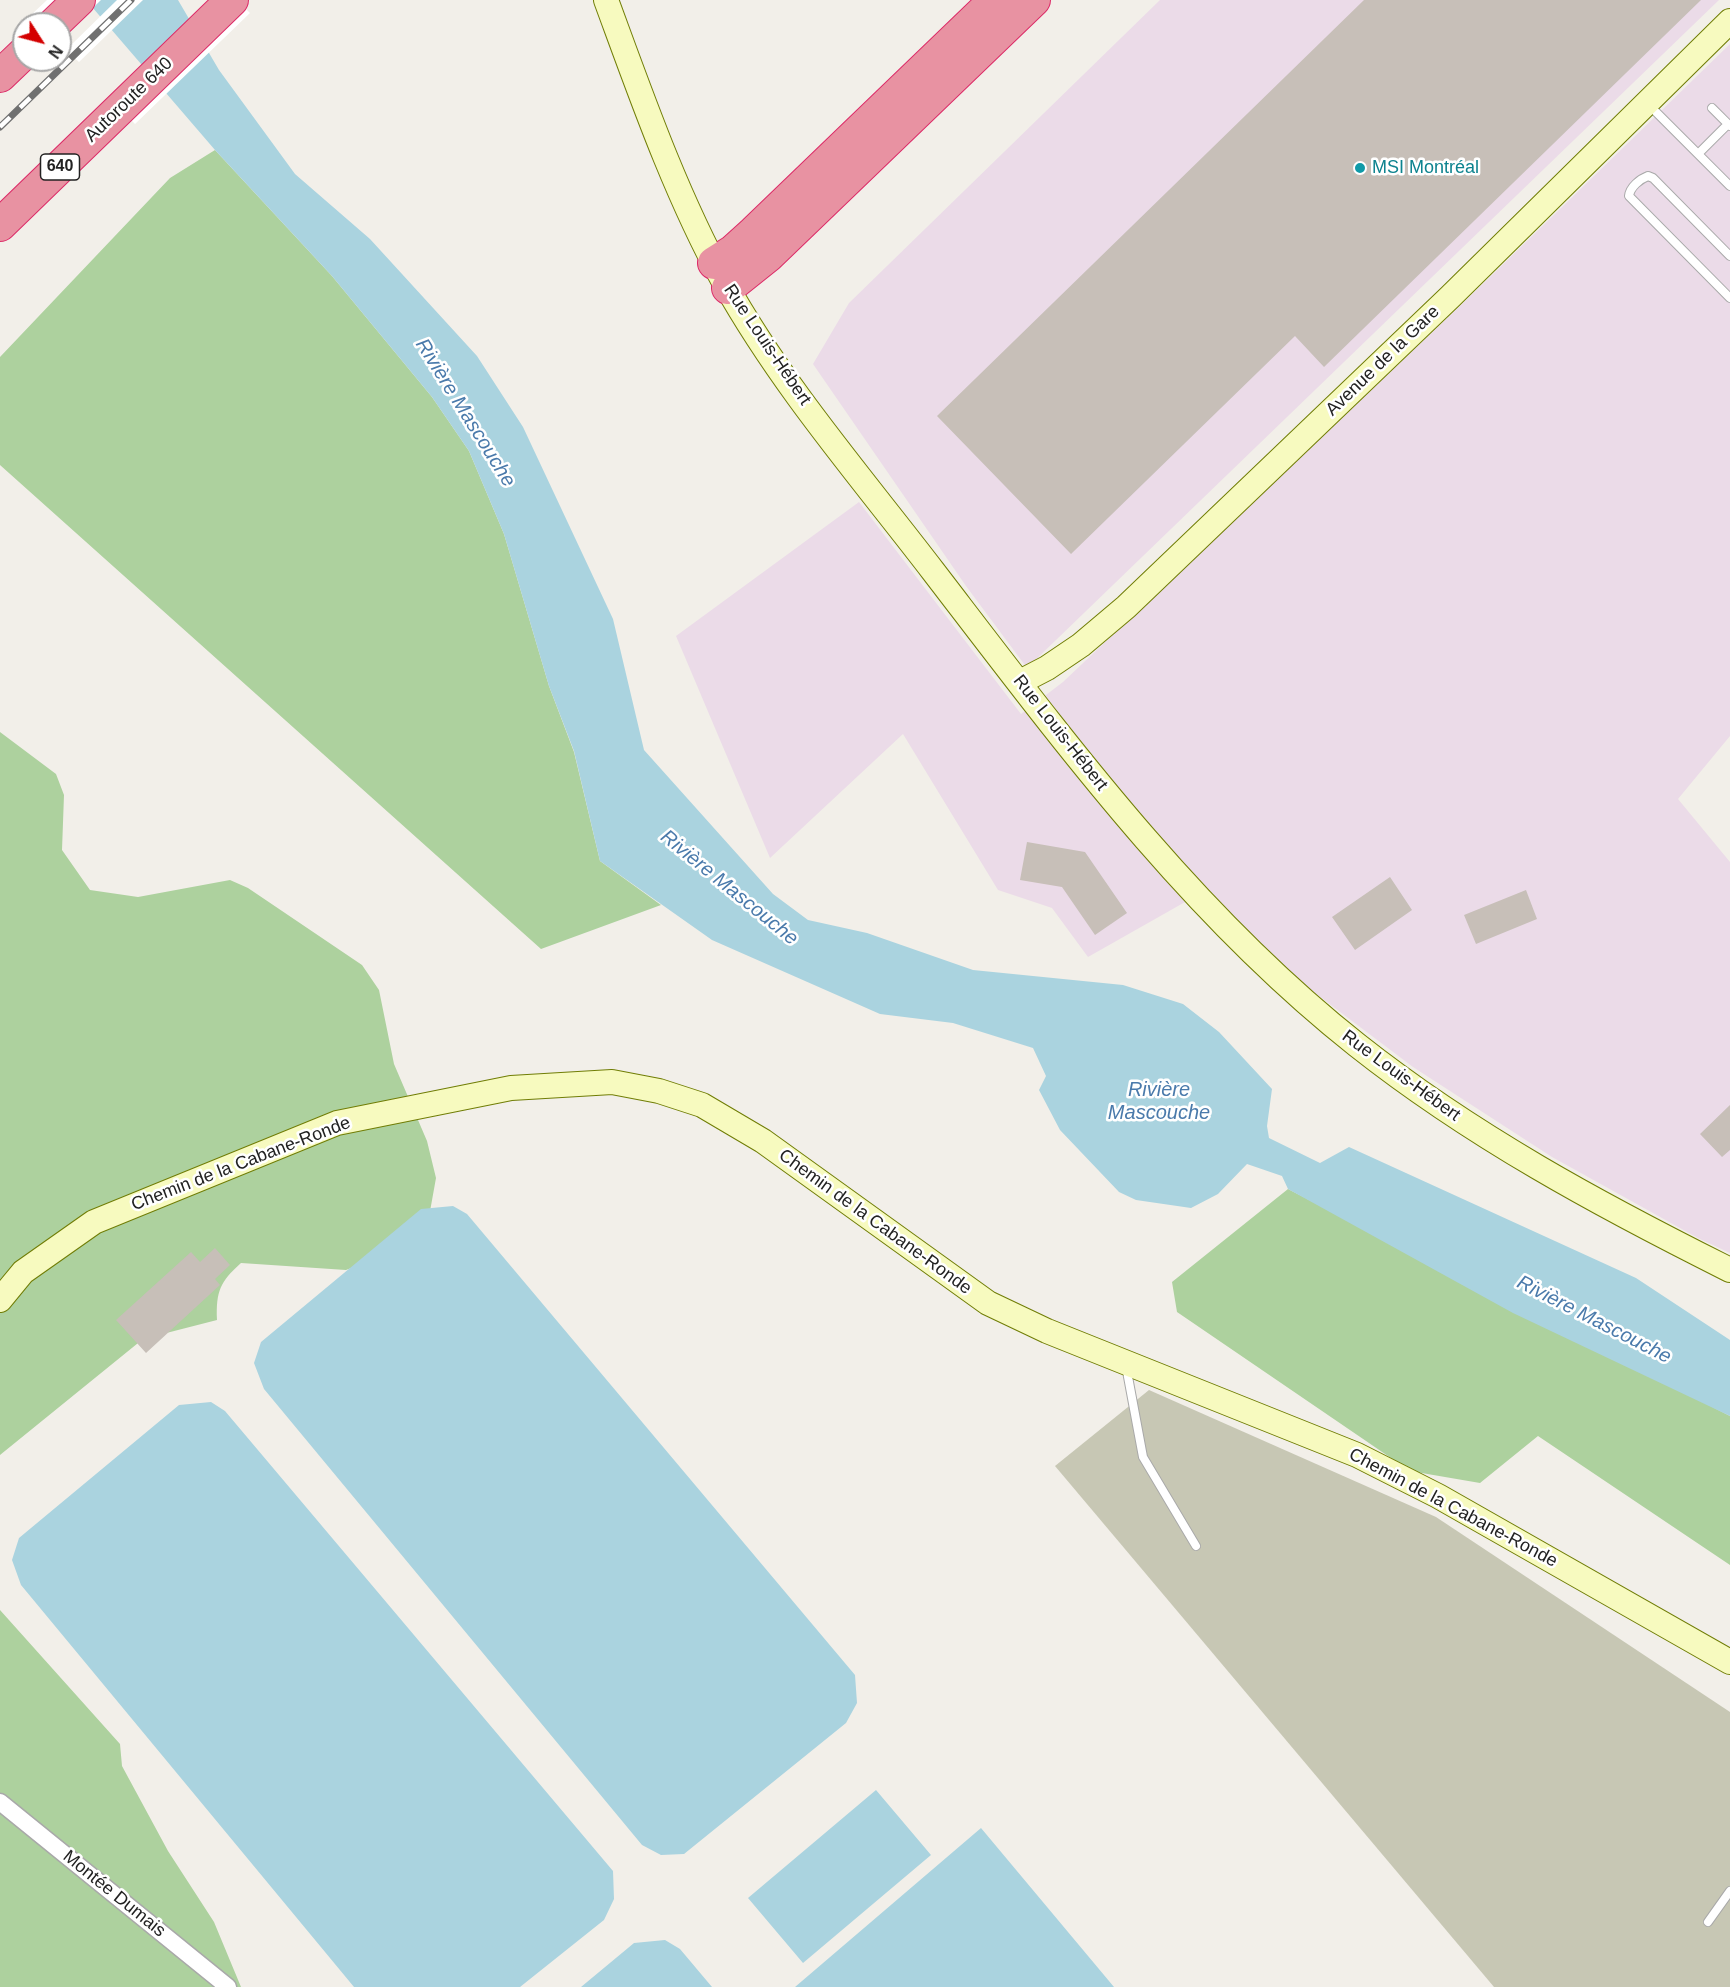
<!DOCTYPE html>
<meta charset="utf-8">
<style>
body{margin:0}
#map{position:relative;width:1730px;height:1987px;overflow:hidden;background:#f2efe9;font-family:Helvetica,sans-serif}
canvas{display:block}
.north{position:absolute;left:12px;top:12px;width:60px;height:60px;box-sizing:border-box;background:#fff;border:2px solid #a7a7a7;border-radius:50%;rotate:126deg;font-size:16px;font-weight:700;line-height:24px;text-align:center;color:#222}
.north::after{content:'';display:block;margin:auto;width:21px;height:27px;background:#d40000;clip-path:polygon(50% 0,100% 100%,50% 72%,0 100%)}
</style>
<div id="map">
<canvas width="1730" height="1987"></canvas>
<div class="north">N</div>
</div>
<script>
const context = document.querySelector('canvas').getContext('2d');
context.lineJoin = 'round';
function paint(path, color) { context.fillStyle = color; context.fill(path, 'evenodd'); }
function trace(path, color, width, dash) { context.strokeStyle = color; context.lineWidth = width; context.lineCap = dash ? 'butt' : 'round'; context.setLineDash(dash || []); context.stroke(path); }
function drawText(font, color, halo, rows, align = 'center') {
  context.font = font + ' Helvetica,sans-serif'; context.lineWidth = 5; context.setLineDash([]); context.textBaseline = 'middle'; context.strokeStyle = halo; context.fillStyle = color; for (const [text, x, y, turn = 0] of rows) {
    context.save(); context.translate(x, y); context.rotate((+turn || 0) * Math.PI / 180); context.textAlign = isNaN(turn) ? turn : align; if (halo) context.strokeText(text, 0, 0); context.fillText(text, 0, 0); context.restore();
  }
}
paint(new Path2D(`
 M1160,0H1719L1027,668L966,586L813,364L849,303Z
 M1730,44V736L1678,799L1730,862V1253L1698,1238L1552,1157L1413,1067L1311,990L1201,893L1088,957L1052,908L998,890L903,734L770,858L676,636L859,502L1021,714L1063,682L1459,307Z`), '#ebdbe8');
paint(new Path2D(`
 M1149,1390L1436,1517L1730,1712V1987H1494L1055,1466Z`), '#c7c7b4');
paint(new Path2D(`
 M215,150L332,276L432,397L469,451L504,534L549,686L574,752L600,861L661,905L541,949L0,465V357L170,178Z
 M0,732L56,774L64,795L62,850L90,890L138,897L230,880L248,888L362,965L379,990L394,1064L427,1141L436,1178L427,1228L412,1245L346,1270L241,1263C220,1282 216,1291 217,1320L143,1339L0,1455Z
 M1288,1189L1730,1416V1565L1538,1436L1480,1483L1410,1471L1177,1312L1172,1282Z
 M0,1610L120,1744L122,1766L168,1851L214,1922L241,1987H0Z`), '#add19e');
paint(new Path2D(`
 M86,0H178L219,70L295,174L370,239L477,356L523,427L613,619L644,750L773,894L808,920L867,933L973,970L1123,985L1183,1004L1219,1032L1272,1089L1267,1126L1269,1138L1320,1163L1349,1147L1636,1278L1730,1340V1416L1513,1313L1288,1189L1282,1176L1247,1164L1218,1194L1191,1208L1136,1200L1119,1192L1060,1130L1039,1090L1046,1076L1033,1048L953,1023L880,1014L712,940L600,861L574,751L549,686L504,534L469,451L432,397L332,276L215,150Z
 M453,1206L467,1214L855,1675L857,1703L846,1723L684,1854L661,1855L642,1845L264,1389L254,1363L261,1342L421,1209Z
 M211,1402L225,1411L613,1871L614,1899L604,1920L520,1987H354L21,1585L12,1560L19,1538L179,1405Z
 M876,1790L931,1855L803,1963L748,1898Z
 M981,1828L1114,1987H795Z
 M665,1940L680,1949L712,1987H581L634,1943Z`), '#aad3df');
paint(new Path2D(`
 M47,0H101L60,40V24H38L30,16Z
 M117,0H143L79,62L66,50Z
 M210,0H237L250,13L135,124L109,97Z`), '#fff');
paint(new Path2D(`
 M1364,0H1701L1324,367L1295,336L1071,554L937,416Z
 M1027,842L1085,852L1127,913L1095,935L1062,887L1020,880Z
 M1390,877L1412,910L1355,950L1332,917Z
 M1526,890L1537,919L1476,944L1464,915Z
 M1730,1105V1150L1722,1157L1700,1134Z
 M215,1248L230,1265L215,1279L220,1285L146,1353L116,1320L191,1252L200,1262Z`), '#c7bfb8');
const lane = new Path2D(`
 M1648,104L1730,186
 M1712,108L1730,126
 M1698,154L1728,124
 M1730,256L1653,178L1648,176C1640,179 1630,187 1629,196L1730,298
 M1126,1366L1143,1457L1196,1546
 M1708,1922L1730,1891`);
const street = new Path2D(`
 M0,1802L228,1987`);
const secondary = new Path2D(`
 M606,0C641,95 675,193 724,282C782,386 861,477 933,571C1062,739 1190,913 1357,1045C1472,1136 1600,1205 1730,1270
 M1020,682L1047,668L1081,645L1126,607L1450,297L1730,21
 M0,1300L23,1272L94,1222L337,1123L511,1088L612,1082L659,1091L702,1105L763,1141L988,1303L1047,1331L1357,1455L1438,1496L1730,1662`);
const highway = new Path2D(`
 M54,24L79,0
 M0,76L24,53
 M0,225L232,0
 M714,263L733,251L754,232L995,0
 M728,288L768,256L1034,0`);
trace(lane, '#a9a9a9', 10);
trace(street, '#a9a9a9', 19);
trace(secondary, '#707d05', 26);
trace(highway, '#dc2a67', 34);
trace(lane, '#fff', 8);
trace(street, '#fff', 16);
trace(secondary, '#f7fabf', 24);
trace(highway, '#e892a2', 32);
const rail = new Path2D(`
 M0,127L131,0`);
trace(rail, '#707070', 7);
trace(rail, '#fff', 4.5, [14]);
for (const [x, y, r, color] of [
 [1360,168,6,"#0f9aa8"]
]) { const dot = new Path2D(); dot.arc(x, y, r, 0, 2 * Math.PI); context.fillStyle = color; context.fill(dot); trace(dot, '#fff', 2); }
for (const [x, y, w] of [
 [60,167,39]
]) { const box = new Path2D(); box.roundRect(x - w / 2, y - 13, w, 26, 4.5); context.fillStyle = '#fff'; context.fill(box); trace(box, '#222', 1.5); }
drawText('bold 16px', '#222', null, [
 ["640",60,167]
]);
drawText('18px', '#222', '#fff', [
 ["Autoroute 640",129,100,-44],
 ["Rue Louis-Hébert",767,345,56],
 ["Avenue de la Gare",1383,361,-44],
 ["Rue Louis-Hébert",1060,733,52],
 ["Rue Louis-Hébert",1401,1076,36],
 ["Chemin de la Cabane-Ronde",241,1164,-21],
 ["Chemin de la Cabane-Ronde",875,1222,36],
 ["Chemin de la Cabane-Ronde",1453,1508,28],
 ["Montée Dumais",114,1894,39]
]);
drawText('18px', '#0d838f', '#fff', [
 ["MSI Montréal",1372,168]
], 'left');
drawText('italic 20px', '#4a7aab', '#fff', [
 ["Rivière Mascouche",465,413,58],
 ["Rivière Mascouche",729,888,39],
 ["Rivière",1159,1090],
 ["Mascouche",1159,1113],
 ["Rivière Mascouche",1594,1320,27]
]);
</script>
